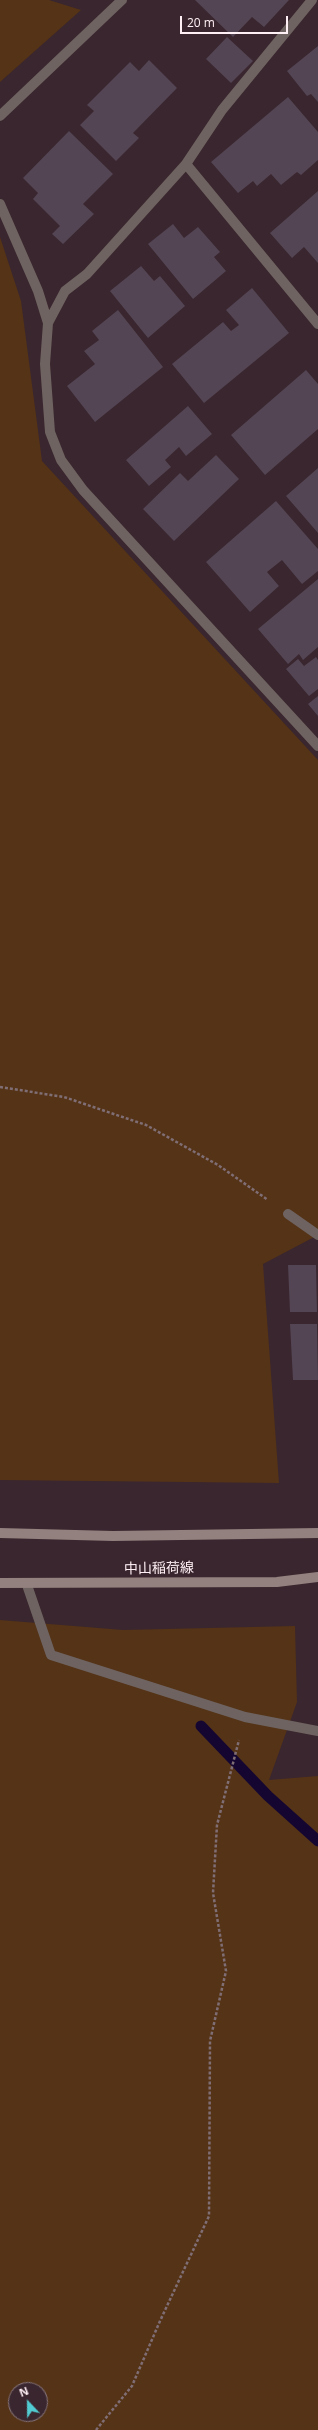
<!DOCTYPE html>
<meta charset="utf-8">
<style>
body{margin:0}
#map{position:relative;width:318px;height:2430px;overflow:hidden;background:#3a262e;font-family:"Open Sans",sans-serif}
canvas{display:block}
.north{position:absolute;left:8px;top:2382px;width:40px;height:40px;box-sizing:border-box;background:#3a262e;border:1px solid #88777e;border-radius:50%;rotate:338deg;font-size:11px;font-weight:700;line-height:16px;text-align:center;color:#fef0f5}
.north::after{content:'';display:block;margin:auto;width:14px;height:18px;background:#51ccd2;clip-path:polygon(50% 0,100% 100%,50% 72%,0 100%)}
.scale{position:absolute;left:180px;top:16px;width:108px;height:18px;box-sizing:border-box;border:2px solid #fef0f5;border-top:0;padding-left:5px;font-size:12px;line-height:14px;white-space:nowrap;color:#fef0f5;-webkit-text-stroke:3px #3a262e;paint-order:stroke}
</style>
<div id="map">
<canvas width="318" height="2430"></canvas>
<div class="north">N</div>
<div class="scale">20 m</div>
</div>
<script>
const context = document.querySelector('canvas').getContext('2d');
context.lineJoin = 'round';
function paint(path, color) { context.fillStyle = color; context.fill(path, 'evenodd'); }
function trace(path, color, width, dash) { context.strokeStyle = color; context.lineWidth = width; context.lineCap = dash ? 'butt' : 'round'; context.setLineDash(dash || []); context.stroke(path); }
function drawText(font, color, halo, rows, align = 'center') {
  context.font = font + ' "Open Sans","Noto Sans JP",sans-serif'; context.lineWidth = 4; context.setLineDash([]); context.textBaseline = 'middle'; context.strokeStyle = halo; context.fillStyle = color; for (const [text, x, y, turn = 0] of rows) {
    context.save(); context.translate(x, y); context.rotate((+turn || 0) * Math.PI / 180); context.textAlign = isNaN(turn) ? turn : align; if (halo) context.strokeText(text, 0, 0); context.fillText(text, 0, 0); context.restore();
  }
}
paint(new Path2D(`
 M0,0H49L81,10L0,82Z
 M0,237L21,301L42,461L318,760V1235L263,1264L279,1483L0,1480Z
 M0,1620L123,1630L295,1626L297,1702L269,1780L318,1776V2430H0ZM16,2390H40V2414H16Z`), '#543317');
trace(new Path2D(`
 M201,1726L268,1796L318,1841`), '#150631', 11);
paint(new Path2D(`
 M195,0H289L264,27L252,17L233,37Z
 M227,37L253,61L231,83L206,59Z
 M318,46V102L311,94L307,96L287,71Z
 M149,60L177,88L133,133L139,138L116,161L80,125L94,111L87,105L130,62L139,71Z
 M288,97L318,132V160L301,175L297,172L281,185L271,174L257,186L253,181L238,193L211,162Z
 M69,131L113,174L83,204L94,214L63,244L52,234L60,226L33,199L38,193L23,178Z
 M318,191V263L304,247L292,258L270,233Z
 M173,224L184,238L198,227L220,252L214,257L226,271L193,299L148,244Z
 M141,266L154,281L160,276L185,306L148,338L110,291Z
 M252,288L289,333L204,403L172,364L223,322L231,331L239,325L226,310Z
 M118,310L163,367L95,422L67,386L95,364L84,351L99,340L92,331Z
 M306,370L318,384V429L265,475L231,435Z
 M188,406L212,434L186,456L179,447L165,460L171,467L149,486L126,460Z
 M216,455L239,479L174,541L143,509L180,473L188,481Z
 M318,468V533L286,496Z
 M276,501L318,549V571L302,584L282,560L267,572L279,586L250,612L206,562Z
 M318,579V647L303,660L299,654L288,664L258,629Z
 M316,657L318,660V689L309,696L286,669L298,659L304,666Z
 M318,696V716L308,704Z
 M288,1265H316L317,1312H290Z
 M290,1324H317L318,1380H293Z`), '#534554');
trace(new Path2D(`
 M0,1087L64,1097L146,1125L218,1165L268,1200
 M96,2430L132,2386L160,2321L209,2216L210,2041L226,1971L213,1893L217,1825L239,1740`), '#806e75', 2.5, [3, 2]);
trace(new Path2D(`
 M0,116L122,0
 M186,164L318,324
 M0,204L38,291L48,323L45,364L50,432L61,460L83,490L318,746
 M48,323L65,291L87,274L186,164L222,110L312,0
 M288,1214L318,1235
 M27,1585L51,1655L245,1717L318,1731`), '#6e6361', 10);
trace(new Path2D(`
 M0,1533L113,1536L318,1533
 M0,1583L277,1582L318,1577`), '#92817f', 10);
drawText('14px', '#fef0f5', '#3a262e', [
 ["中山稲荷線",159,1569,-1]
]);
</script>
